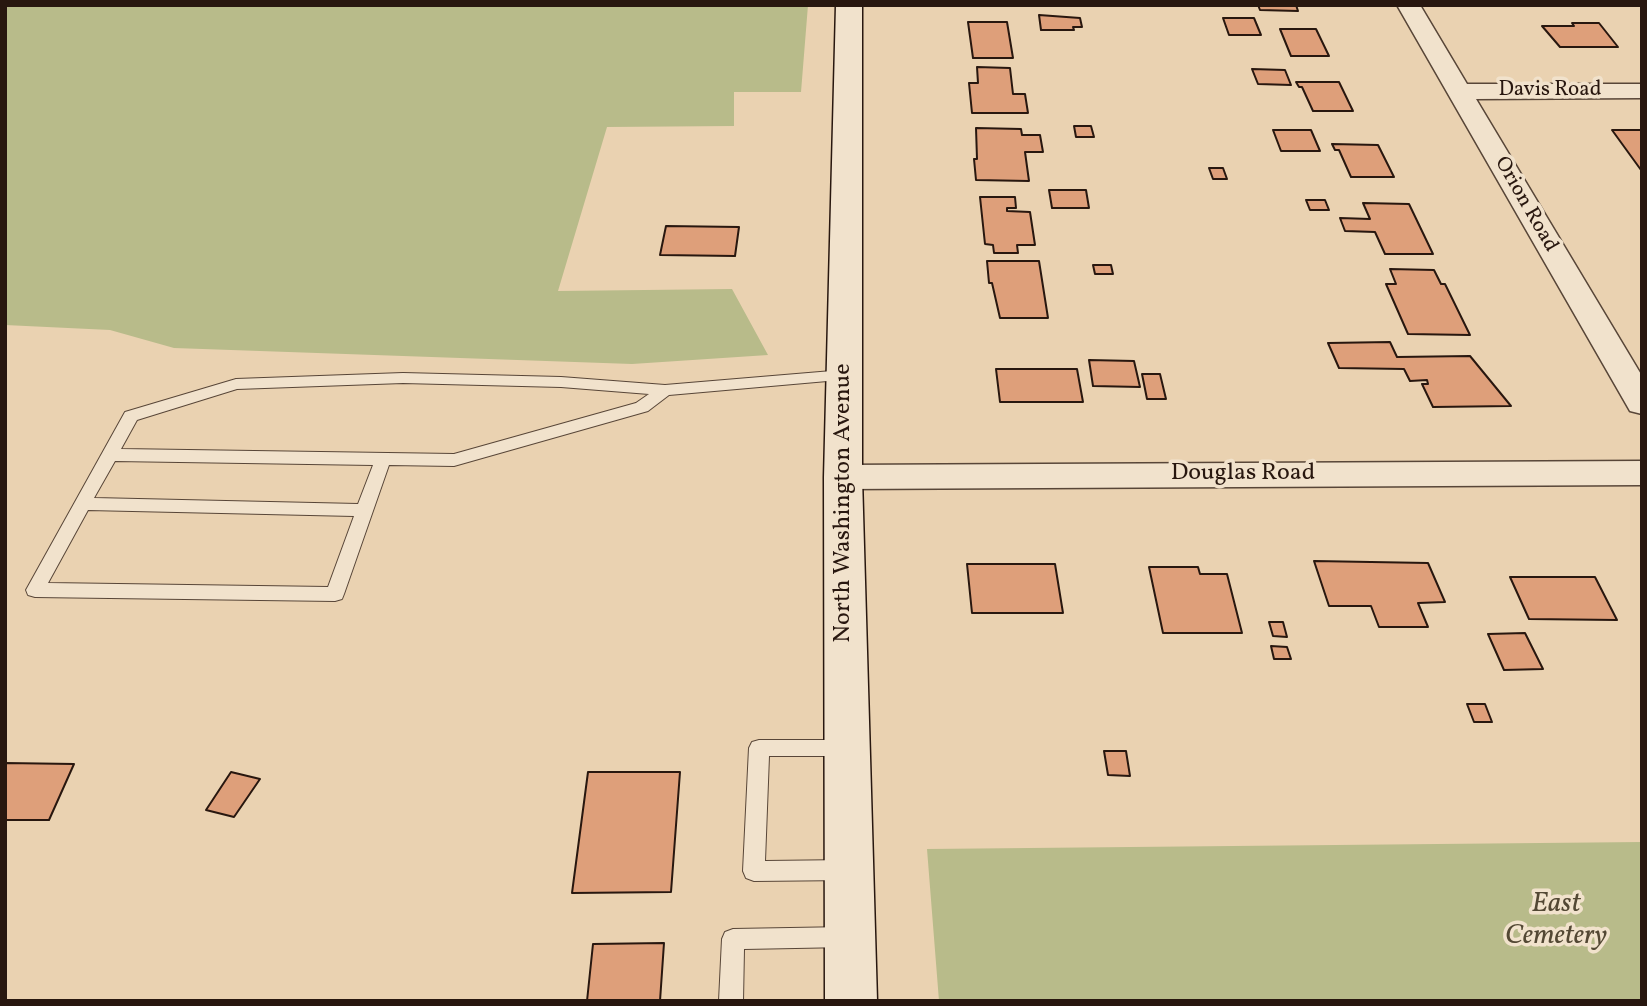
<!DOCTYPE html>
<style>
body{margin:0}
#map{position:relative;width:1647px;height:1006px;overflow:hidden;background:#ead2b1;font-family:Vollkorn,serif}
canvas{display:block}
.frame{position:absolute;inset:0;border:7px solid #28170f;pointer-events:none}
</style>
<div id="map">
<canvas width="1647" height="1006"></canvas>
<div class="frame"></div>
</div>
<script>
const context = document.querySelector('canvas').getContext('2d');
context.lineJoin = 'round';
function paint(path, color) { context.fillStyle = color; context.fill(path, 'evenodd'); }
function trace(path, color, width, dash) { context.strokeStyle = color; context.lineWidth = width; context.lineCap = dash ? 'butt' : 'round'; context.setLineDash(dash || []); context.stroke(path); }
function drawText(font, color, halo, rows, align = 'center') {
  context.font = font + ' Vollkorn,serif'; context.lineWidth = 7; context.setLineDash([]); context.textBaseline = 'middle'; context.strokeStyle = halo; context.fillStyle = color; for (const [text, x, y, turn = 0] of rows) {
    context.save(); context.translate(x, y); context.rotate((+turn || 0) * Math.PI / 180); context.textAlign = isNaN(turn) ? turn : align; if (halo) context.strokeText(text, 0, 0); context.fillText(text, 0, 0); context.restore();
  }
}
paint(new Path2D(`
 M5,5H808L801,92H734V126L607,127L558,291L732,289L768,355L632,364L174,348L110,330L5,325Z
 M1642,842V1001H939L927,849Z`), '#b8bb8a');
const building = new Path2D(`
 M1258,5H1296L1298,11L1260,10Z
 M1039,15L1080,18L1082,27H1073L1074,30H1041Z
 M1223,18H1254L1261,35H1229Z
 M968,22H1007L1013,58H973Z
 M1572,23H1599L1618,47H1560L1542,26H1574Z
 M1280,29H1316L1329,56H1291Z
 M977,67L1010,68L1013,94H1025L1028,113H972L969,83H978Z
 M1252,69L1285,70L1291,85L1258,84Z
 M1296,82H1339L1353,111H1313L1302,87H1299Z
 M1074,126H1091L1094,137H1076Z
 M976,128L1021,129L1022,135H1040L1043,152H1025L1029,181L976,180L974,159H977Z
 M1273,130H1311L1320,151H1281Z
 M1612,130H1642V170H1641Z
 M1332,144L1378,145L1394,177H1351L1339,150H1335Z
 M1209,168H1223L1227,179H1213Z
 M1049,190H1086L1089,208H1052Z
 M980,197H1015L1016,208H1007V211L1030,212L1035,245H1017L1018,253H994L993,245L985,244Z
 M1306,200H1325L1329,210H1310Z
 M1363,203L1409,204L1433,254H1385L1375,232L1345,231L1340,218L1370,219Z
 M666,226L739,227L735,256L660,255Z
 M987,261H1039L1048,318H1000L992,283H989Z
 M1093,265H1111L1113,274H1095Z
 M1390,269L1434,270L1441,284H1445L1470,335L1408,334L1386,284H1396Z
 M1390,342L1397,357L1470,356L1511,406L1433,407L1422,384H1428L1427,380L1410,381L1404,369L1339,368L1328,343Z
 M1089,360L1134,361L1140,387L1093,386Z
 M996,369H1077L1083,402H1000Z
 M1142,374H1160L1166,399H1147Z
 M1314,561L1428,563L1445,602L1418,603L1428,627H1379L1371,606H1329Z
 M967,564H1055L1063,613H972Z
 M1149,567H1198L1200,574H1227L1242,633H1163Z
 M1510,577H1595L1617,620L1529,619Z
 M1269,622H1283L1287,637L1273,636Z
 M1525,633L1543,669L1504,670L1488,634Z
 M1271,646L1287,647L1291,659H1274Z
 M1467,704H1485L1492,722H1474Z
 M1104,751H1126L1130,776L1108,775Z
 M5,763L74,764L49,820H5Z
 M231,772L260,779L234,817L206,810Z
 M588,772H680L671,892L572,893Z
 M664,943L660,1001H587L593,944Z`);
paint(building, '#de9f7a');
trace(building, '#28170f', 2);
const service = new Path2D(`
 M844,370L852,375L850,379L669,395L648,411L454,466L389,465L344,594L342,599L335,601L35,597L28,595L26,590L125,412L236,379L403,373L561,377L665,385ZM403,383L561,387L649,394L636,403L454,454L121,449L137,420L237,389ZM115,461L373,465L358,504L94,498ZM88,510L354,516L328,587L48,583Z
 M759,740H847L854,742L857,748L854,754L847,756H769L765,861L849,860L857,863L860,870L857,877L849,880L754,881L746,878L743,871L749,748L752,742Z
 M847,927L855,930L858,937L855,944L847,947L744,949L743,1001H719L722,939L725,932L733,929Z`);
const minor = new Path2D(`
 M1397,5H1420L1467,84H1642V98L1476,99L1642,376V414L1630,411L1626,404Z
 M1642,461V485L843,489L831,485L826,477L831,469L843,465Z`);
const secondary = new Path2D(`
 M836,5H862V477L877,1001H825L824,477Z`);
trace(service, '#584638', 2);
trace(minor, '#584638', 3);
trace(secondary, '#28170f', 3);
paint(service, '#f1e2cc');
paint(minor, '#f1e2cc');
paint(secondary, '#f1e2cc');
drawText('21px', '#28170f', '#f1e2cc', [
 ["Davis Road",1550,91],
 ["Orion Road",1525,205,60]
]);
drawText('24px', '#28170f', '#f1e2cc', [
 ["Douglas Road",1243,475],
 ["North Washington Avenue",845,503,-90]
]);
drawText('italic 28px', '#534834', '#f1e2cc', [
 ["East",1556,906],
 ["Cemetery",1556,938]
]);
</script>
